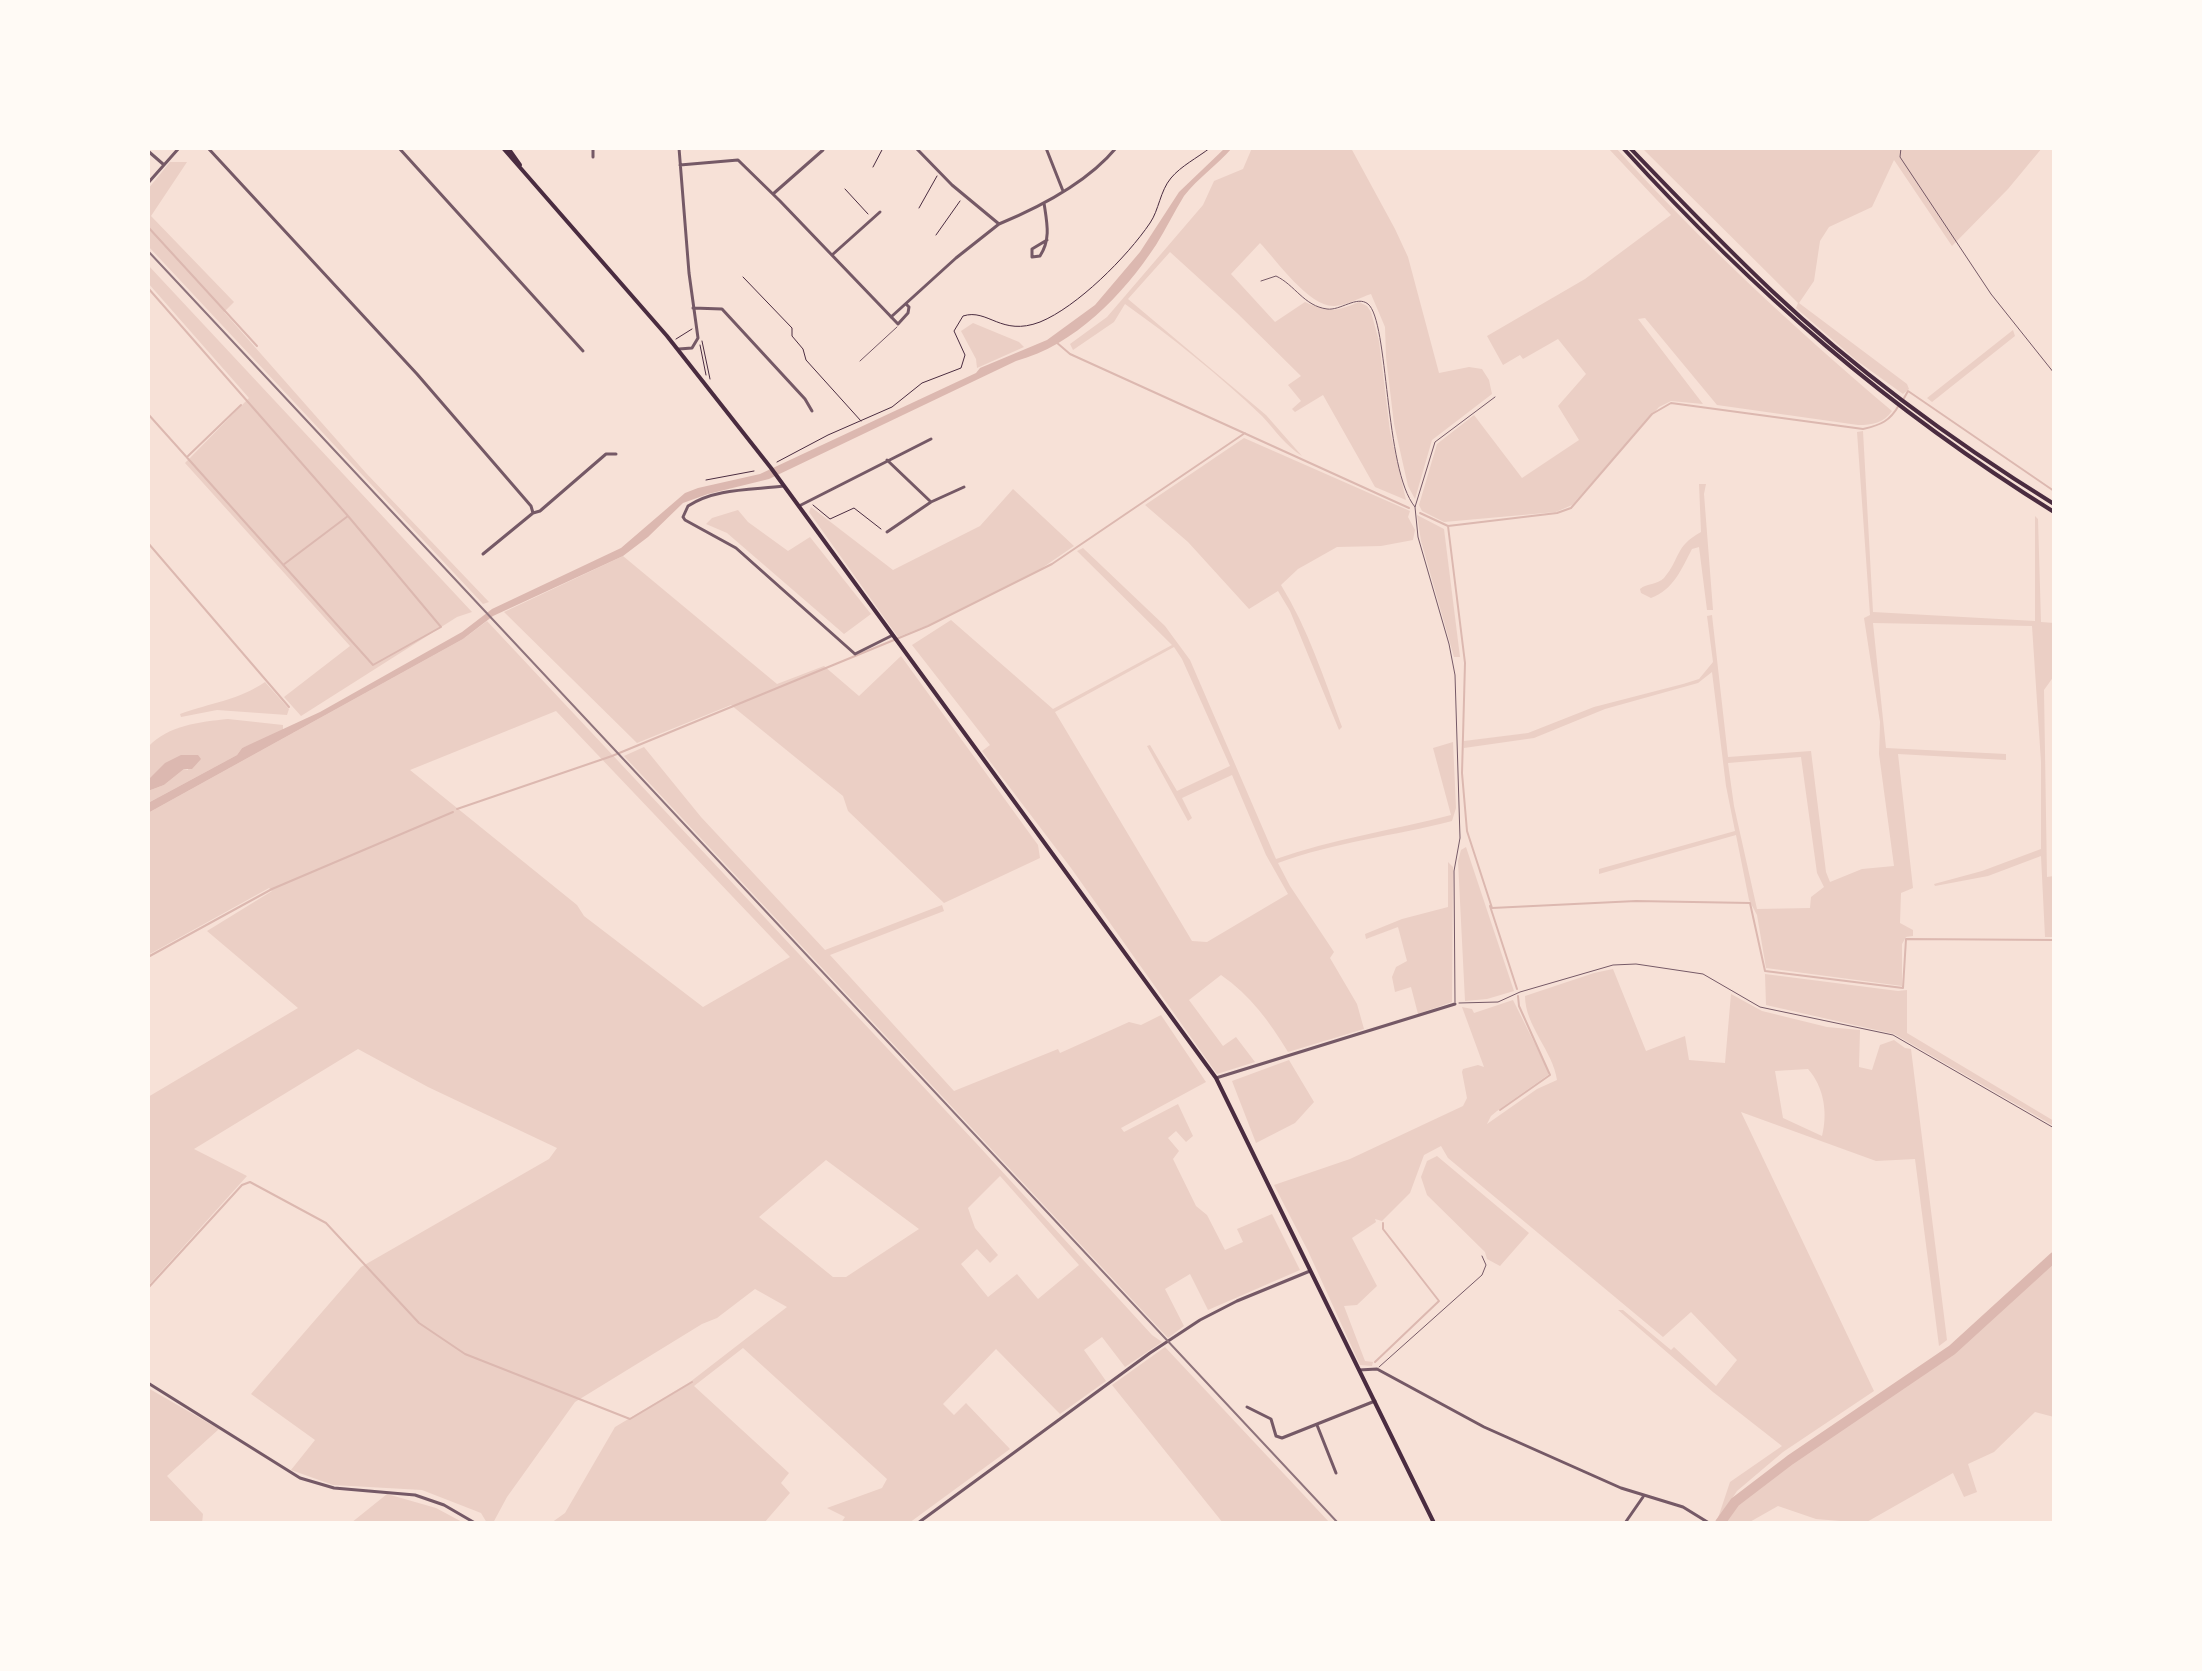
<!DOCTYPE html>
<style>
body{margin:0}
#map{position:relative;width:2202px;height:1671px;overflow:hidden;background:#f7e1d7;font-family:"Asap Condensed",sans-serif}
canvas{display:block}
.frame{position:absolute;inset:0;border:150px solid #fffaf5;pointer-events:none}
</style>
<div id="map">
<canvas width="2202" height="1671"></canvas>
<div class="frame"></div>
</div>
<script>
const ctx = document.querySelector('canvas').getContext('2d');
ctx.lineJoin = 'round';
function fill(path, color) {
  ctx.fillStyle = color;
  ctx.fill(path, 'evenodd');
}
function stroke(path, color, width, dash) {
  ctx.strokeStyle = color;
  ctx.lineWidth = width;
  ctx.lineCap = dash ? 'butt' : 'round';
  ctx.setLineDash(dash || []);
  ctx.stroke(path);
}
const green = new Path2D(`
 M1252,148H1351L1395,229L1408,257L1439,373L1469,367L1482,369L1489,380L1492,394L1432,440L1415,499L1408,486L1394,424L1386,357L1385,327L1371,294C1359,298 1347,305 1335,306C1310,308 1277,261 1260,243L1231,274L1275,322L1305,302C1330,313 1334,312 1359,302L1367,306L1371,312L1379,341L1390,431L1406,500L1375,487L1323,395L1295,412L1292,409L1301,401L1288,385L1301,376L1237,313L1170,252L1128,299L1266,415L1302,456C1285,445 1275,430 1262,416C1219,375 1173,338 1125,304L1114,322L1073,350L1070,344L1107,317L1203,205L1214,181L1243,169Z
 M1608,148H1616C1702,243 1794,328 1892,411C1884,423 1872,425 1858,425L1717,405L1645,318L1638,319L1703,404L1671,401L1659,407L1572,505L1556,512L1444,522L1422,511L1419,505L1437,444L1474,415L1522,478L1579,440L1558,406L1586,374L1558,339L1523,359L1520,355L1503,365L1487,336L1585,279L1671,215Z
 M1642,148H2042L2008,189L1952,246L1894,160L1872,207L1829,227L1820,241L1814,281L1799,303L1907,384L1909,389L1903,394L1856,360L1796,308L1798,303Z
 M170,162H187L151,216L234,302L224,312L366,473L489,602L483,604L148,246V189Z
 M148,265L472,612L457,617L301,716L284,697L350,646L185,463L249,398L148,283Z
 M973,323L1019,342L1024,347L977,368L976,359L961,331Z
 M2013,330L2015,336L1932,402L1927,398Z
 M1863,431L1873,612L2035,621V516L2038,519L2041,622L2054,623V676L2044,690L2047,877L2054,876V937H2045L2041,856L1988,876L1935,886L1934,884L1982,871L2041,849V762L2032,626L1873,623L1886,748L2006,754V760L1898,754L1913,888L1901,893L1900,923L1913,930V936L1906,937L1902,944V986L1766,968L1757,915L1749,900L1736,835L1599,874V869L1735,831L1726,786L1712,672L1698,683L1605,709L1534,738L1464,748V741L1528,733L1594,707L1683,684L1699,679L1713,662L1707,616L1712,615L1728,757L1811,751L1826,872L1830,882L1862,869L1894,866L1879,754L1880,722L1864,618L1870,615L1857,432ZM1801,757L1817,873L1824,887L1811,897L1810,908L1757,909L1734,806L1728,763Z
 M1244,438L1410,511L1408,517L1415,530L1413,540L1381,546L1337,547L1298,569L1281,585C1308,629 1324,678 1342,727L1339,730L1290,611L1278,591L1249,609L1188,542L1145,505Z
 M1699,484H1706L1704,494L1713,610H1707L1699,547L1692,549C1681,570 1674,589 1651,598L1641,593L1640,589C1647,583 1657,585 1664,578C1681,558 1674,547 1701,532Z
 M1013,489L1074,546L1042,568L926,626L898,637L809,512L811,507L893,570L980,526Z
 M738,510L748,522L788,551L810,537L871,614L844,634L727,533L706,524L712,518Z
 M1417,515L1444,529L1460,657H1454L1421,541Z
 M1083,548L1165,626L1190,660L1276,859C1333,839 1393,830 1451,815L1433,748L1453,742L1456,808L1452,821C1394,836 1335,842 1278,863L1290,886L1334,952L1330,958L1357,1004L1364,1029L1288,1052C1270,1022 1250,995 1221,975L1189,1000L1223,1046L1236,1037L1255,1062L1217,1074L1071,868L982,751L990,745L912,645L951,620L1053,709L1172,645L1077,551ZM1174,647L1182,659L1230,766L1177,791L1150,745L1147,746L1188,821L1192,818L1182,798L1232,775L1266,855L1288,894L1207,942L1192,941L1055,712Z
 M623,556L777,684L824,666L859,696L901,656L1038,845L1040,858L944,903L848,811L843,796L731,705L637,743L504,612Z
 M487,621L976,1143L1152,1335L1162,1342L1125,1367L1102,1337L1084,1350L1106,1381L1060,1414L996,1349L943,1404L954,1415L966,1403L1010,1449L909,1523H841L845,1517L827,1508L882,1488L887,1479L743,1348L694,1386L789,1473L781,1483L790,1493L764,1523H551L565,1513L615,1427L690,1382L787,1307L755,1289L717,1318L702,1324L575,1402L507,1497L493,1523H487L481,1513L422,1490L333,1485L291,1470L315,1440L251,1394L361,1267L549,1159L557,1148L428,1087L358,1049L194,1149L247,1176L148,1286V1097L298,1008L207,931L272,891L269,888L148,955V813L463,639ZM556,711L790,957L703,1007L584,916L577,905L410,770ZM826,1160L919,1229L846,1277H833L759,1217ZM1000,1176L1079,1265L1038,1299L1017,1274L988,1297L961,1264L977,1249L990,1263L998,1255L975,1228L968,1208Z
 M265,682L289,709L287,715L217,710L181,717L180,714C210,703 239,700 265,682Z
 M228,719L283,725V732L242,748L237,755L148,803V791L164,785L184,769L188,770L192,755L160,770L148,780V747C169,725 199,722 228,719Z
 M644,747L701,817L825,950L942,905L944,911L830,955L954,1091L1058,1049L1060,1053L1129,1022L1141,1025L1161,1015L1206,1082L1121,1128L1124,1132L1178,1104L1193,1136L1186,1142L1176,1131L1168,1138L1179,1151L1173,1159L1196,1206L1207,1215L1225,1250L1243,1242L1237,1229L1272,1214L1300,1270L1208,1310L1190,1274L1165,1289L1184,1326L1168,1338L624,756Z
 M1466,847L1514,991L1487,999L1465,1001L1458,861L1461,850Z
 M1448,862L1453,867L1452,1002L1418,1014L1411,987L1395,992L1392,977L1396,967L1407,961L1398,927L1366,939L1365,934L1402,919L1448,907Z
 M1613,969L1646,1051L1685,1036L1689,1060L1725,1063L1731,994L1762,1011L1827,1027L1860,1030L1859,1067L1872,1070L1880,1045L1894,1040L1905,1048L1911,1049L1947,1340L1939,1346L1915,1159L1876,1161L1741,1112L1874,1391L1783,1452L1737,1491L1717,1521L1730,1482L1782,1446L1713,1392L1618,1310H1623L1671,1350L1674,1347L1716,1386L1737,1360L1691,1312L1663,1337L1448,1158L1441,1146L1424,1155L1410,1193L1382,1221L1375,1219L1376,1222L1352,1238L1377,1286L1357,1305L1344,1306L1365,1361L1373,1362L1372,1366L1360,1365L1308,1251L1274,1185L1350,1159L1463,1106L1467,1098L1462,1072L1463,1069L1478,1065L1484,1067L1462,1007L1472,1009L1474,1013L1513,1000L1549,1072L1548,1075L1497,1111L1491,1116L1487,1124L1537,1089L1557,1080C1553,1051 1525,1026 1525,996L1594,973ZM1808,1069C1824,1087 1828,1113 1822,1136L1783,1118L1775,1071Z
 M1765,974L1898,991L1907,990V1033L2054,1121V1126L1894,1034L1766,1005Z
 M1289,1060L1314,1102L1295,1123L1256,1143L1232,1081Z
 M1437,1156L1529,1233L1500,1266L1487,1259L1485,1252L1427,1195L1421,1177L1427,1161Z
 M2054,1258V1417L2035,1412L1994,1452L1968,1464L1977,1492L1964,1497L1953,1473L1865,1523L1816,1519L1778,1506L1748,1523H1721L1735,1503L1790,1460L1952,1350Z
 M1165,1347L1330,1523H1223L1112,1385Z
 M148,1388L219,1429L167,1476L203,1514L202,1523H148Z
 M387,1494L436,1508L464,1523H351Z`);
const water = new Path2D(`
 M1225,148H1232C1217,165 1198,178 1184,196C1174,212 1166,229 1156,245C1123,295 1075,345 1016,361L769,479L708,494L683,503L648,537L623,556L493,616L463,639L148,813V803L237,755L242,748L320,712L462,632L492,609L621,548L685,493L698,488L760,474L976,373L980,368L1047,340L1095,305L1140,252L1179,192Z
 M181,755H198L201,759L192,769H184L164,785L148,791V780L165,763Z`);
const stream = new Path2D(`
 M148,227L257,346
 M148,288L348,516L441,627L373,665L148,414
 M1056,342L1070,354L1409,508
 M1903,400L1908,391L2054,491
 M188,456L241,405
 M1420,513L1448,526L1557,513L1571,508L1652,414L1671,403L1863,429C1881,425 1890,421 1899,405
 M1448,526L1465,663L1462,773L1467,831L1492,908L1636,901L1750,903L1765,971L1903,988L1906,939L2054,940
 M148,543L289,707
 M283,565L348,516
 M457,809L612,756L928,626L1052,564L1245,433
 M1490,906L1517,989
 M148,957L272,889L453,812
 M1500,1110L1550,1075L1519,1006L1518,996
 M148,1288L242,1185L250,1182L326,1223L419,1323L465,1354L630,1419L692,1382
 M1375,1362L1439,1301L1383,1229V1223`);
const river = new Path2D(`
 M1720,1523L1735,1502L1790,1460L1952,1350L2054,1257`);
const path = new Path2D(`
 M873,167L883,148
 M845,189L868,214
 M919,208L937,176
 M936,235L960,201
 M743,277L792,328V336L803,349L806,360L861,421
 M676,339L692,329
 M702,341L710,379
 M700,345L706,375
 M777,462L828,435L892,407L922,383L961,368L965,355L954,331L963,316C988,308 1001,337 1040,322C1077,307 1127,257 1150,223C1159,210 1160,191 1171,178C1181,166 1197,158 1210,148
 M706,480L754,471
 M813,505L830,519L854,508L881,529`);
const service = new Path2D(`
 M1901,148L1900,157L1991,294L2054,373
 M1261,281L1276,276C1295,285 1304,306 1327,309C1340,311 1357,295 1368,304C1389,321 1384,469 1415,507L1435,442L1495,397
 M860,361L897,327
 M1415,507L1418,537L1449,644L1455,675L1460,838L1454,871L1455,1002
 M1459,1003L1498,1002L1520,992L1613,965L1636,964L1703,974L1760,1007L1893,1035L2054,1128
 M1379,1367L1482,1275L1486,1265L1482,1256`);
const minor = new Path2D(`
 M208,148L417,374L531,506L533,513L540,511L606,454H616
 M399,148L583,351
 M916,148L952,185L999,224C1040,207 1087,183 1116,148
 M1046,148L1063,191
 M148,151L163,164
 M593,157V148
 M680,165L738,160L780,201L898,324L908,313L909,307L906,304
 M148,183L179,148
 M773,194L823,150
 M1044,203C1047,223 1051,239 1040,256L1032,257V249L1047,240
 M832,255L880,212
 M693,308L722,309L805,399L812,411
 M891,317L956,258L999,224
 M679,349L692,348L698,338L689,273L679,148
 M887,460L931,502
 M784,486C752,490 715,488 688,506L683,517L685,520L736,548L855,654L893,635
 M799,506L931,439
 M887,532L931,502L964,487
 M483,554L533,513
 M1216,1078L1455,1004
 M1359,1370L1377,1369L1484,1427L1621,1488L1683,1507L1709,1523
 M148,1383L300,1478L334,1488L415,1495L444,1505L475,1523
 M1247,1407L1271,1419L1276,1436L1282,1438L1375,1401
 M1317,1425L1336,1473
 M918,1523L1150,1353L1200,1320L1237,1301L1310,1271
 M1625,1523L1643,1497`);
const secondary = new Path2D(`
 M503,148L667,336L771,468L1216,1078L1434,1523
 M508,148L520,165`);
const trunk = new Path2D(`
 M1623,148C1755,293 1887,408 2054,512
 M1630,148C1677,197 1723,245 1772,291C1858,372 1954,442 2054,504`);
const rail = new Path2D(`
 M148,251L1338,1523`);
fill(green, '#ebcfc5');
fill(water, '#dcb8b0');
stroke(stream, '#dcb8b0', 2);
stroke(river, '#dcb8b0', 10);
stroke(path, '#4a2c40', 1);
stroke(service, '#755966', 1);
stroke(minor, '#755966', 3);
stroke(secondary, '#4a2c40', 4);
stroke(trunk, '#4a2c40', 4);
stroke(rail, '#8f747c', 2);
</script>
